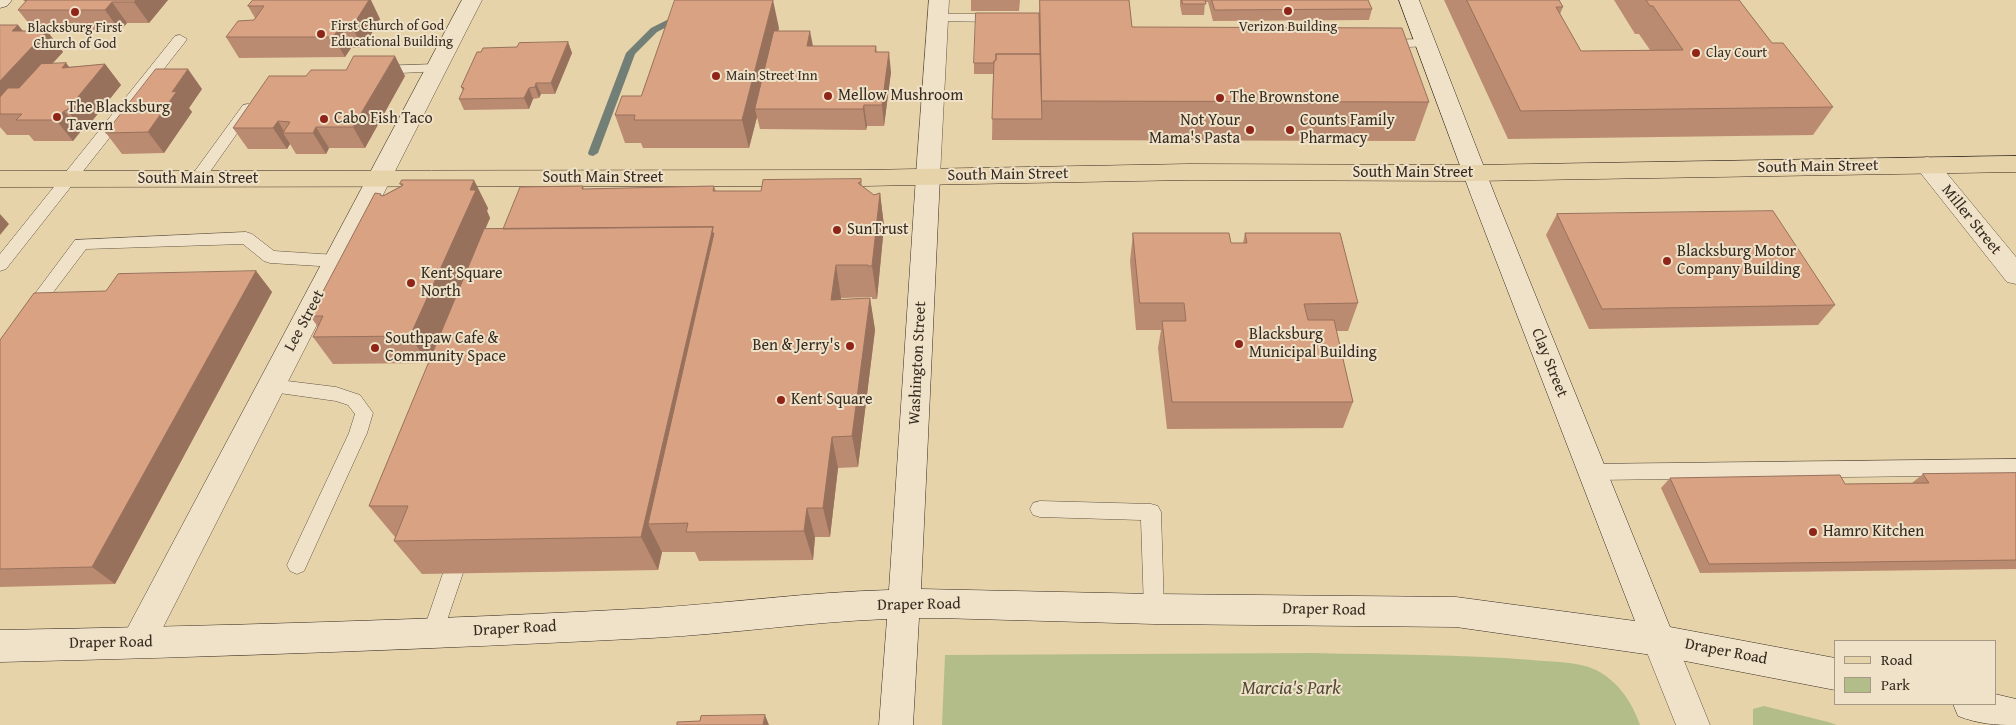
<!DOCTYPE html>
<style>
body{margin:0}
#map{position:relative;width:2016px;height:725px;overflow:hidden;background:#e7d3aa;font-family:"Gentium Book Plus",serif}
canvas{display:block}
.legend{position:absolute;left:1834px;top:640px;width:162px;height:65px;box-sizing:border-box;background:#efe2c8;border:1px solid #a59985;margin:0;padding:6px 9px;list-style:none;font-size:15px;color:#372b21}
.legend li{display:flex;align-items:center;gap:10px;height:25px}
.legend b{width:25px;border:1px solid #a59985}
</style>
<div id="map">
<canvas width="2016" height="725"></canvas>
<ul class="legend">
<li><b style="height:6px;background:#e7d3aa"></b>Road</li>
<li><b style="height:14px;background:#b3bd8a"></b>Park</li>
</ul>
</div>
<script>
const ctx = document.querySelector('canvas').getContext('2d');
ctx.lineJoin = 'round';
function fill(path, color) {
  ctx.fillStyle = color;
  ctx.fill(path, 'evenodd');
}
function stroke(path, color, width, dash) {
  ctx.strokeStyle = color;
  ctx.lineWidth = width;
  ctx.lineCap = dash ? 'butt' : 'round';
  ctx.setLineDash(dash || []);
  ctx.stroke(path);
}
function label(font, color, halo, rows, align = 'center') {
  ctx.font = font + ' "Gentium Book Plus",serif';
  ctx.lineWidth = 4;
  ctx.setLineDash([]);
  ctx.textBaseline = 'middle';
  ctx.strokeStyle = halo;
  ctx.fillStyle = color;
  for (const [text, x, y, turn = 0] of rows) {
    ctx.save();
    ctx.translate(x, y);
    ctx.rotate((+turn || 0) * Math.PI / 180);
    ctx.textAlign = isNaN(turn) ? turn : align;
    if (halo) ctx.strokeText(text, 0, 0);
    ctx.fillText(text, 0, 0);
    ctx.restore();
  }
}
const green = new Path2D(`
 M1315,653C1388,655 1460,654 1532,660C1553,662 1577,661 1596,670C1619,682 1632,702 1640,725H942L945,655Z
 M1764,706L1828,722L1837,725H1753V709Z`);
const stream = new Path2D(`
 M681,13L684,14V18L657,32L635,54L598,153L593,156L589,155L588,153L626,53L651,28Z`);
const lane = new Path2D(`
 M938,14H1000L1007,18L1000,22L933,21L931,18Z
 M180,35L187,39L185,42L6,269L0,271V254L175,36Z
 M1425,39L1432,43L1430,46L1385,48L1378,44L1385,40Z
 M437,64L442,65L444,68L442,71L380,74L373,70L380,66Z
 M248,104L253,105L255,108L202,183H192L189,179L192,175L243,105Z
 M246,232L252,234L274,251L336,255L342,257L344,261L342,265L336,267L270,263L264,261L243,244L86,249L36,315L30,317L24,315L22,311L75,240Z
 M271,379L336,387L360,395L373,413L367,433L304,571L297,574L290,571L287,565L349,433L355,414L348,405L336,401L265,391L262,386L265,381Z
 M2016,459V475L1592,480L1585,478L1583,472L1585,466L1592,464Z
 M1040,501L1151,504L1158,506L1161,512L1164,609L1161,616L1154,618L1147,616L1144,609L1141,520L1040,517L1033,515L1030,509L1033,503Z
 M453,564L460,567L463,573L443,632L440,639L433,642L426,639L423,632L443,573L446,567Z`);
const street = new Path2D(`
 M462,0H482L150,653L138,658L126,653L121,642L126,631Z
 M929,0H949L940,176L936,182L928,184L920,182L916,176Z
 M1927,157L1935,159L2016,257V284L2007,282L1919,171L1915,165L1919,159Z
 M1659,624L1671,629L1710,725H1676L1642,640L1647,629Z`);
const secondary = new Path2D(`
 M0,0H12L7,6L0,8Z
 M1399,0H1419L1496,198L1670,627L1835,658V690L1659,656L1456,627L1154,624L938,618H919L913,725H879L887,619C808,622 730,634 651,638C434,649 217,657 0,662V630C217,626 435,620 653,608C731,603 810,592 889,590L916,176L920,170L928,168L936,170L940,176L921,589L1154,594L1456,597L1635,621L1472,198Z
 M1995,694L2016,699V725C1994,725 1979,724 1958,716L1953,704H1995Z`);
const primary = new Path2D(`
 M2016,156V172L1474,181L1189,180L863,186L0,187V171L863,170L1189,164L1474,165Z`);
const wall = new Path2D(`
 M24,0H168L149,23H127L120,31L34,30L18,10L26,2Z
 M253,0L380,19L363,48H351L345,57L239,58L226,37L254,20L255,18L248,6Z
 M971,0H1020L1019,11H971Z
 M1040,0H1129L1132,27L1429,102L1415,141L992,140L993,74H974V63L1039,13Z
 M1180,0H1368L1372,9L1369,20L1213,21L1208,2H1205L1204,15H1182L1180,5Z
 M1444,0H1559L1563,7L1560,14L1581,51L1650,50L1639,34H1635L1614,0H1739L1772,43L1833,107L1813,135L1508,139Z
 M0,25H18L23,31H47L63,52L52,64L66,63L69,67L105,64L121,85L84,131H81L73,141H34L29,135H7L0,127Z
 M779,28L778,31L813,46H876L877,52L891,72L884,126H867L866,130L760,129L757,117L749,148H643L641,143H625L615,115Z
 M568,42L572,53L555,94H541L539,98L533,99L529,109L464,110L459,99L463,91L461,87L481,52Z
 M405,76L365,148H329L326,154H296L290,144L287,149H248L233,128Z
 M202,89L189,108L192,112L164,153L122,154L106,133Z
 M861,179L862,186L874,195L880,193L884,226L877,299H872V297L841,298V300L870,298L875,330L858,467L838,468L830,537H815L813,560L699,561L695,552H662L658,570L422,574L394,541L395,537L369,506L450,312L428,363L333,364L313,337L318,327L310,316L381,194L382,196L401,186L400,184L402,180L488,208L487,211L490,218L485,229H503L583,186L584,189L714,186L716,191H761Z
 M1557,214L1835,305L1818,325L1589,329L1546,235Z
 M1133,233L1231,243H1243L1245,233L1358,303L1348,331H1336L1353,402L1343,428L1167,429L1158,348L1161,330H1136L1130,261Z
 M256,271L272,292L115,584L0,587V340L106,291Z
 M2016,473V569L1700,573L1661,488L1670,478L1845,484L1912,483L1923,474Z`);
const shadedWall = new Path2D(`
 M136,0H168L149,23L134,2Z
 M358,0H371L380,19L363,48L352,27Z
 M773,0L779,28L759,109H755L757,117L749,148L742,120Z
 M112,2L127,23L120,31L105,10Z
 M18,25L34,45L47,31L63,52L6,114L0,108V81L12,31Z
 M340,27L351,48L345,57L333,37Z
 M810,31L814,51L807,46Z
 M568,42L572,53L555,94L551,83Z
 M889,52L891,72L884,126L882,105Z
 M395,56L405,76L365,148L353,127Z
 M66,63L82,84L62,68Z
 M105,64L121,85L84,131L67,110Z
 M188,69L202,89L189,108L192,112L164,153L148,132L172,92Z
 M536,83L541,94L539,98L535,87Z
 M529,88L533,99L529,109L524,98Z
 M864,105L867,126L866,130L863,109Z
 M64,111L81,131L73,141L56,120Z
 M278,121L285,133H283L290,144L287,149L273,128Z
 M316,127L329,148L326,154L313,133Z
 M474,180L488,208L487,211L490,218L428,363L410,336Z
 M880,193L884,226L877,299L872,266Z
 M0,214L9,224L0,235Z
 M713,227L724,266L648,524L662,552L658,570L641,537Z
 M836,265L841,298L837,333L831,300Z
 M256,271L272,292L115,584L92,567Z
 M870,298L875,330L858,467L852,436Z
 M832,437L838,468L830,537L823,508Z
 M807,508L815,537L813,560L804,531Z
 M765,715L769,725H763Z`);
const building = new Path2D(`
 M24,0H136L134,2H112L105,10H18L27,0Z
 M253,0H369L352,27H340L333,37H226L238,21L254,20L264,6H248Z
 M675,0H773L742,120H634L635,115H615L622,96H641Z
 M1040,0H1129L1132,27L1402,28L1429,102L1042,101Z
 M1182,0H1205L1206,4H1183Z
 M1212,0H1368L1372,9L1215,10Z
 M1467,0H1559L1563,7H1556L1581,51L1683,50L1653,6H1650L1646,0H1739L1772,43H1783L1833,107L1521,111Z
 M976,13H1039L1040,54H996V60L994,61V63H974Z
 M0,25H18L12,31H47L0,81Z
 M774,31H810L807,46H876L875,52H889L882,105H864L863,109H755Z
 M568,42L551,83H536L535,87L529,88L524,98L459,99L464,88L461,87L477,52H481L483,48L517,47L519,43Z
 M996,54H1040L1042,119H992L994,61L996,60Z
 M354,56H395L353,127H316L313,133H283L290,122L278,121L273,128H233L269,76H306L311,70H346Z
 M66,63L62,68L105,64L67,110L64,111L56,120H16L22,114H0V97L8,88H19L41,64Z
 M156,69H188L172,92L177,91L148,132L106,133Z
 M861,179V182L858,183L874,195L880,193L872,266H868V265H836L831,300L870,298L852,436L832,437L823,508H807L804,531L686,532L688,523L648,524L714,233H712L713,227L503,229L520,187L583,186L582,189L714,186L713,191H761L763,180Z
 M402,180H474L470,190H476L410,336L313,337L323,316H310L375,193L381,194L380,195L383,196L402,186L403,184H400Z
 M1773,211L1835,305L1602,309L1557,214Z
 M713,227L641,537L394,541L408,506H369L484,229Z
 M1133,233H1229L1231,243H1247L1245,233H1340L1358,303L1304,304L1308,320H1334L1353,402H1172L1162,321H1186L1184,303H1140Z
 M256,271L92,567L0,569V340L34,293L106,291L118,274Z
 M2016,473V560L1709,564L1670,478L1840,475L1845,484L1929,483L1923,474Z
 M765,715L763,725H677V722L700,721L701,716Z`);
const markers = [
 [1288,11,5,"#8f2418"],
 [75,12,5,"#8f2418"],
 [321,34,5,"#8f2418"],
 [1696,53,5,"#8f2418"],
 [716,76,5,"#8f2418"],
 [828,96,5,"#8f2418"],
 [1220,98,5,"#8f2418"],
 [57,117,5,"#8f2418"],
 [324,119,5,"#8f2418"],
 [1250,130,5,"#8f2418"],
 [1290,130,5,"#8f2418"],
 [837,230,5,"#8f2418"],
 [1667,261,5,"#8f2418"],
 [411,283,5,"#8f2418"],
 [1239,344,5,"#8f2418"],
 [850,346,5,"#8f2418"],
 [375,348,5,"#8f2418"],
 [781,400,5,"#8f2418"],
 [1813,532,5,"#8f2418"]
];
const farPoinames = [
 ["First Church of God",331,26],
 ["Educational Building",331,42],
 ["Verizon Building",1288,27,"center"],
 ["Blacksburg First",75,28,"center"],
 ["Church of God",75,44,"center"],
 ["Clay Court",1706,53],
 ["Main Street Inn",726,76]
];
const poiNames = [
 ["Mellow Mushroom",838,96],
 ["The Brownstone",1230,98],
 ["The Blacksburg",67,108],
 ["Tavern",67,126],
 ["Cabo Fish Taco",334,119],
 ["Not Your",1240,121,"right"],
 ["Mama's Pasta",1240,139,"right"],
 ["Counts Family",1300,121],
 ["Pharmacy",1300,139],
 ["SunTrust",847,230],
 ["Blacksburg Motor",1677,252],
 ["Company Building",1677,270],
 ["Kent Square",421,274],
 ["North",421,292],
 ["Blacksburg",1249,335],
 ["Municipal Building",1249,353],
 ["Southpaw Cafe &",385,339],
 ["Community Space",385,357],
 ["Ben & Jerry's",840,346,"right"],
 ["Kent Square",791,400],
 ["Hamro Kitchen",1823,532]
];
const streetNames = [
 ["South Main Street",1818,167,-1],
 ["South Main Street",1413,173],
 ["South Main Street",1008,175,-1],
 ["South Main Street",603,178],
 ["South Main Street",198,179],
 ["Miller Street",1971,220,51],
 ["Lee Street",305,321,-62],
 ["Washington Street",918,363,-87],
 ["Clay Street",1549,363,68],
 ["Draper Road",919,605,-1],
 ["Draper Road",1324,610,1],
 ["Draper Road",515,629,-3],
 ["Draper Road",111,643,-1],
 ["Draper Road",1726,652,11]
];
const nearParknames = [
 ["Marcia's Park",1291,689]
];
fill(green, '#b3bd8a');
fill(stream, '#717f76');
stroke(lane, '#635543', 1);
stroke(street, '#635543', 1);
stroke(secondary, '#372b21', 1);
stroke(primary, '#372b21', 1);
fill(lane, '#efe2c8');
fill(street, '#efe2c8');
fill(secondary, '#efe2c8');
fill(primary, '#e7d3aa');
fill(wall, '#bb8b71');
fill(shadedWall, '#98715c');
fill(building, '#d9a283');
stroke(building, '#98715c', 1);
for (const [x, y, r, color] of markers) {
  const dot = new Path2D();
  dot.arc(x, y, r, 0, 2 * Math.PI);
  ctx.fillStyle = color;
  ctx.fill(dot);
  stroke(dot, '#efe2c8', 2);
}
label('14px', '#372b21', '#efe2c8', farPoinames, 'left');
label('16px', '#372b21', '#efe2c8', poiNames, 'left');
label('16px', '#372b21', '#efe2c8', streetNames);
label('italic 19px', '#504836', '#efe2c8', nearParknames);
</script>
